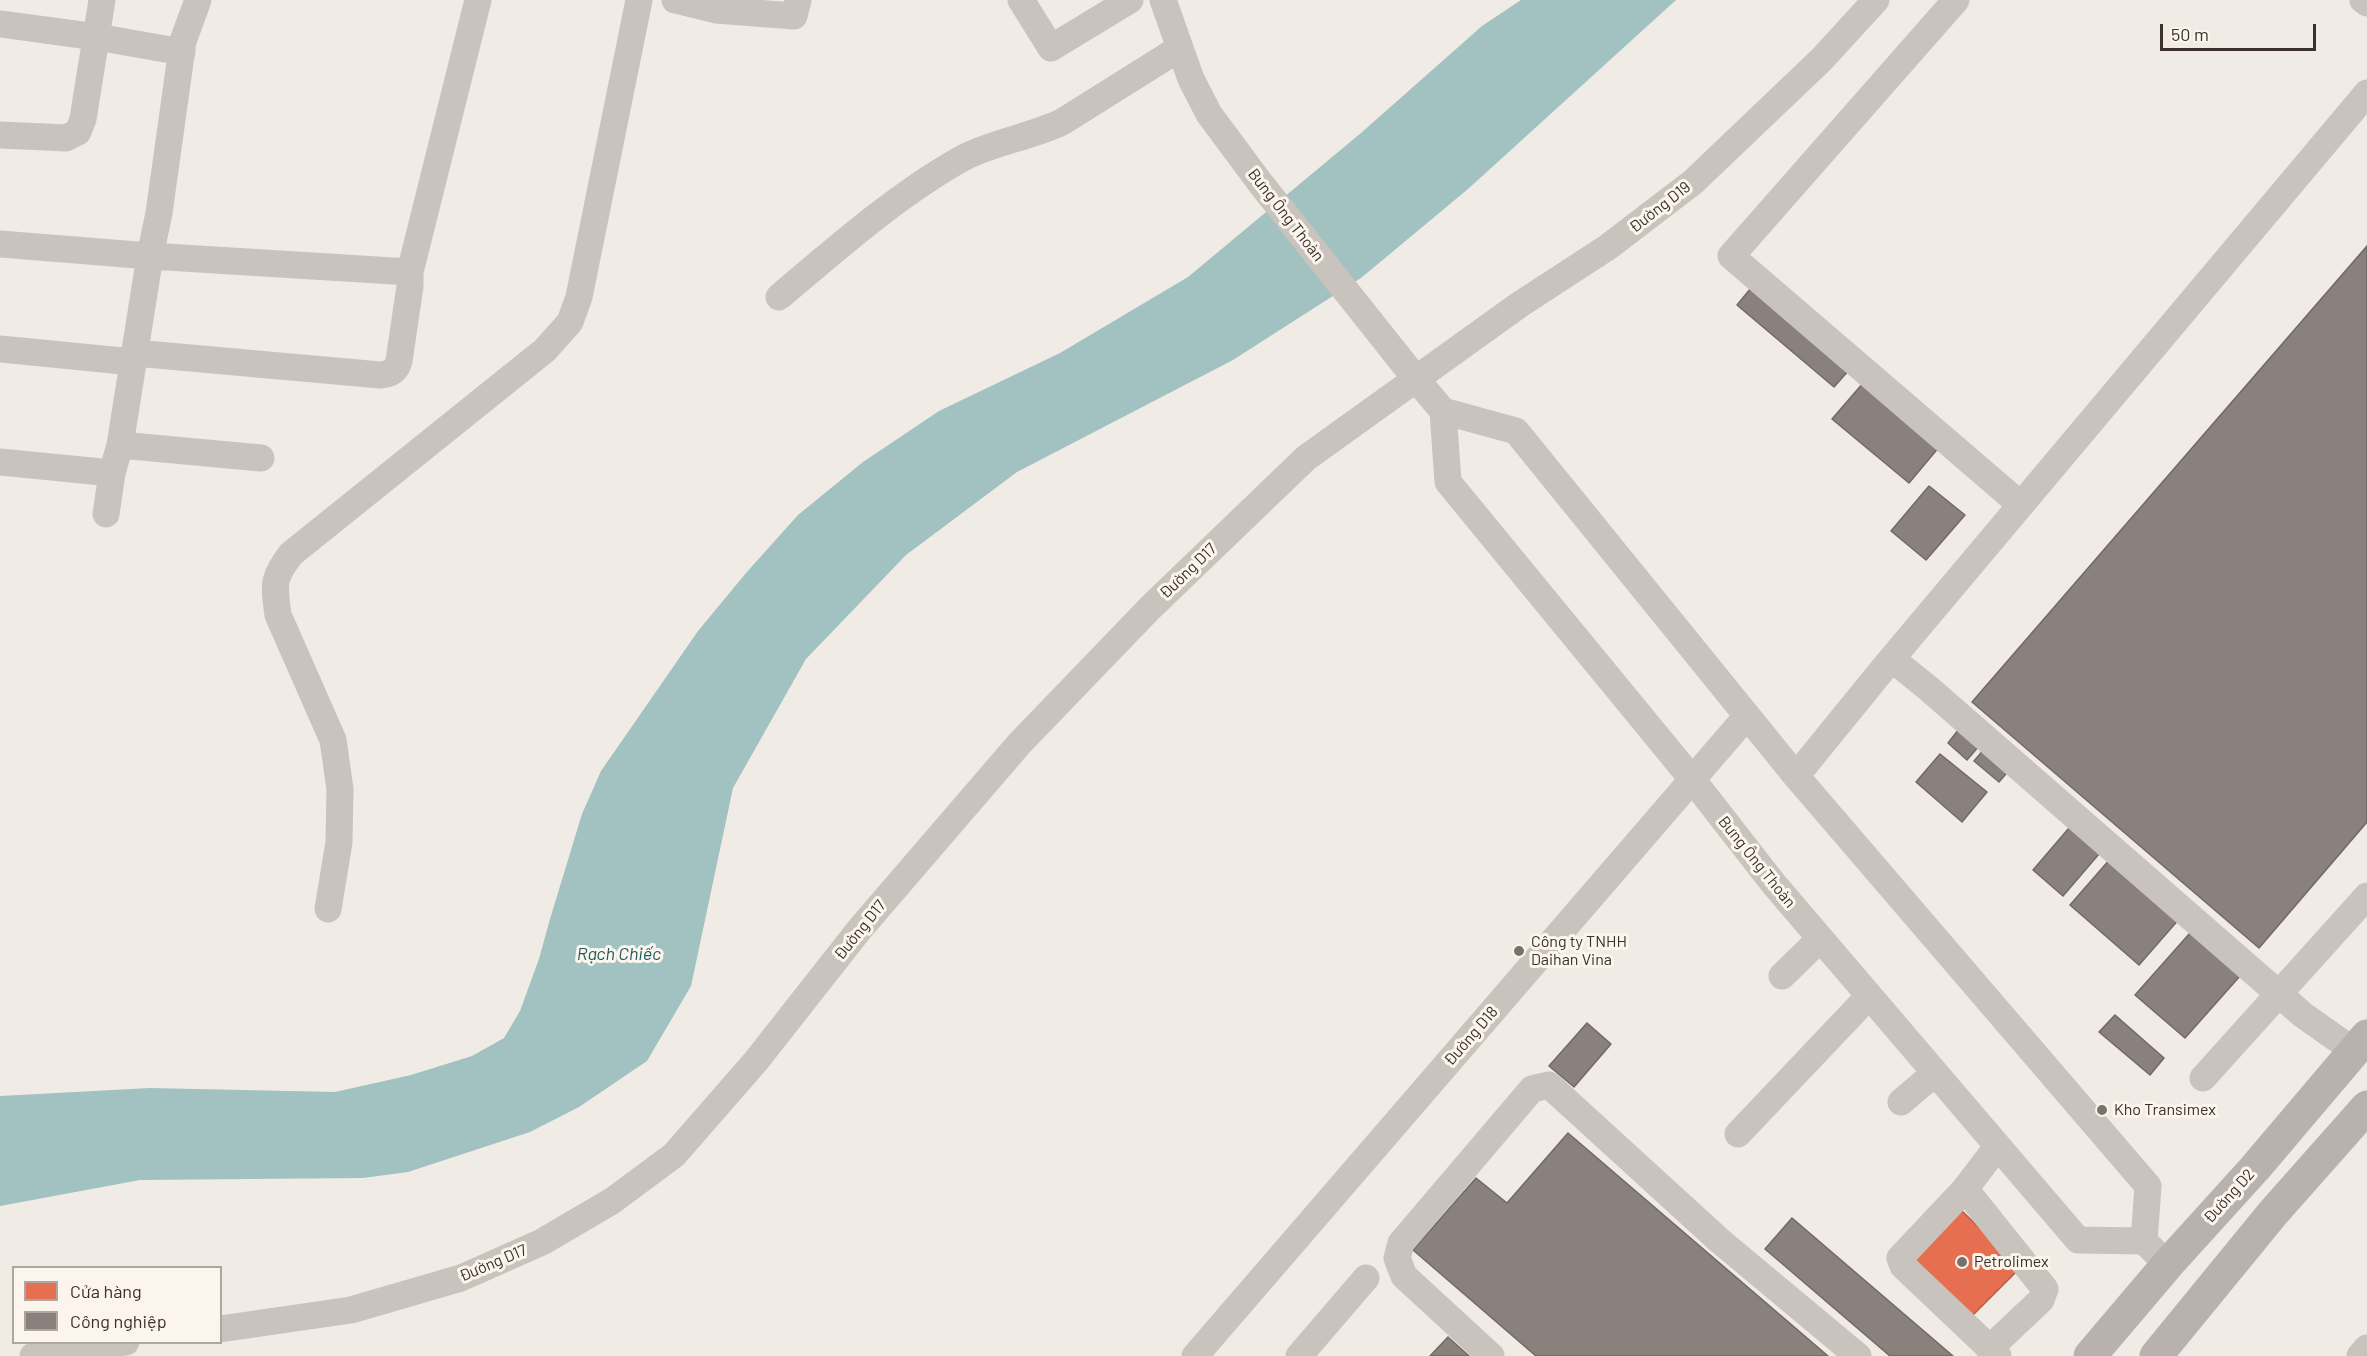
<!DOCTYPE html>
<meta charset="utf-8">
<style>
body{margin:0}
#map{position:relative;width:2367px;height:1356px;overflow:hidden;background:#f0ebe5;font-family:Barlow,sans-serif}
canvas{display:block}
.legend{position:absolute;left:12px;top:1266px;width:210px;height:78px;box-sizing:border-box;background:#fbf5ee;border:2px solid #aea6a0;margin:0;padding:8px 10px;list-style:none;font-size:18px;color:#3b302b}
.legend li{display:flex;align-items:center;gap:12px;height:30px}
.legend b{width:30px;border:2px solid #aea6a0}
.scale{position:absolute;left:2160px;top:24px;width:156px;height:27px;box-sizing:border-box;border:3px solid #3b302b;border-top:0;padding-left:8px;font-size:18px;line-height:21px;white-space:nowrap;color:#3b302b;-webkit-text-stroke:4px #fbf5ee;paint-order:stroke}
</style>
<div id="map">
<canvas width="2367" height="1356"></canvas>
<ul class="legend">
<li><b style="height:16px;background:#e76f51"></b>Cửa hàng</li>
<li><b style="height:16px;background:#8a817c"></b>Công nghiệp</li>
</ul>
<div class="scale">50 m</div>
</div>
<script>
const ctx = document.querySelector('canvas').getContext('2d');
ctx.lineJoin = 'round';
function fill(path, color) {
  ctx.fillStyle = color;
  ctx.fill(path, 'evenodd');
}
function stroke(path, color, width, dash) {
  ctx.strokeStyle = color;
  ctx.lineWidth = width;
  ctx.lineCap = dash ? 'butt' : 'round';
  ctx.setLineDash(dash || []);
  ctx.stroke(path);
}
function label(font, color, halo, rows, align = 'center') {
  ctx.font = font + ' Barlow,sans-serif';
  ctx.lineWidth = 6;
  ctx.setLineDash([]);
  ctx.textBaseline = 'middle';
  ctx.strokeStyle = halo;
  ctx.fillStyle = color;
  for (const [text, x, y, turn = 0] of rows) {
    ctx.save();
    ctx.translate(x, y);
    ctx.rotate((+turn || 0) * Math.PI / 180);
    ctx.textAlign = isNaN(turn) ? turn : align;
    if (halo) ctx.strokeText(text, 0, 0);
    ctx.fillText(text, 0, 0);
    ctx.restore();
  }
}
const water = new Path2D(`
 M1521,0H1676L1468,189L1361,278L1233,360L1017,472L906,555L806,659L733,788L691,986L647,1061L579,1107L530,1132L408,1172L363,1178L140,1180L0,1206V1096L150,1088L335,1092L411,1075L472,1056L504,1038L520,1011L539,959L550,919L582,814L601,771L698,631L746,573L798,515L863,462L939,411L1060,353L1188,277L1361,133L1482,26Z`);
const shops = new Path2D(`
 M1956,1205L2020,1268L1968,1320L1904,1257Z`);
const industry = new Path2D(`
 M2367,246V822L2259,948L1972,702Z
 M1751,288L1849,370L1834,387L1737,305Z
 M1864,382L1940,446L1909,483L1832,419Z
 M1929,486L1965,515L1926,560L1891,531Z
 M1959,729L1979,746L1967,760L1948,743Z
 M1986,747L2011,768L1999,782L1974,761Z
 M1940,754L1987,792L1962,822L1916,782Z
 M2069,828L2099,854L2063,896L2033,870Z
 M2111,858L2180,918L2139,965L2070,905Z
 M2190,933L2240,976L2185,1038L2135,995Z
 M2115,1015L2164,1058L2150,1075L2099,1032Z
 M1587,1023L1611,1044L1574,1087L1549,1066Z
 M1568,1133L1828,1356H1536L1413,1250L1476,1178L1507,1203Z
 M1792,1218L1953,1356H1890L1765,1249Z
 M1448,1337L1469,1356H1430Z`);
const minor = new Path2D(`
 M675,0L716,10L794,16L798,0
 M1021,0L1051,48L1130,0
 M1163,0L1191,79L1209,114L1261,184L1416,379L1443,411L1516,431L1796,776L2148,1186L2144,1241
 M1956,0L1731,256L2021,505
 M2363,0L2367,3
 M0,24L97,37L182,52
 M0,135L66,138L78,132L83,119L102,0
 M0,244L150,256L159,213L183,41L198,0
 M779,297C836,249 898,194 963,158C993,142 1031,137 1062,122L1180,48
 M0,349L133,362
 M135,353L380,375C391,374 396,371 399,361L410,286V272
 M1443,411L1448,482L1692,779L1773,883L2078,1240L2144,1241L2155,1252
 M120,445L261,458
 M0,462L112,473
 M106,514L112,473L120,445L150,256L410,272L478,0
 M1892,659L1928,688L2303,1015L2354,1051
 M1796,776L1883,669L2367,93
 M328,909L339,842L340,789L333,740L278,615C274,584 272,579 291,554L545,350L570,322L579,297L639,0
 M1782,976L1820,939
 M2203,1078L2367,896
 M1901,1102L1935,1073
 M1738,1134L1869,996
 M1997,1147L1965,1189L1900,1258L1903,1266L1998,1356
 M1965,1189L2045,1289L2041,1300L1989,1349
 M220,1329L351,1310L461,1278L542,1242L612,1201L674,1155L756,1061L859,930L1019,744L1150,608L1306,458L1519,305L1608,247L1693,182L1822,59L1876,0
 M33,1356L126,1342
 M1195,1356L1747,716
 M1299,1356L1366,1278
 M1491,1356L1404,1276L1397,1258L1401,1243L1532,1089L1549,1085L1720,1241L1858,1356
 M2360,1356L2367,1348`);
const major = new Path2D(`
 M2090,1356L2168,1264L2255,1168L2367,1036
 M2156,1356L2273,1213L2367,1107`);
const markers = [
 [1519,951,6,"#7a716c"],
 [2102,1110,6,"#7a716c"],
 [1962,1262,6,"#7a716c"]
];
const streetNames = [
 ["Đường D19",1660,207,-38],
 ["Bưng Ông Thoàn",1286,215,52],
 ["Đường D17",1188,571,-44],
 ["Bưng Ông Thoàn",1757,862,51],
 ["Đường D17",860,930,-51],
 ["Đường D18",1471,1036,-49],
 ["Đường D2",2229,1196,-48],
 ["Đường D17",493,1263,-23]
];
const poiNames = [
 ["Công ty TNHH",1531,942],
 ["Daihan Vina",1531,960],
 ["Kho Transimex",2114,1110],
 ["Petrolimex",1974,1262]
];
const waterNames = [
 ["Rạch Chiếc",619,954]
];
fill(water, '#a1c2c1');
fill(shops, '#e76f51');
stroke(shops, '#b35c46', 1.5);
fill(industry, '#8a817c');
stroke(industry, '#726964', 1.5);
stroke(minor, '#c9c3be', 27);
stroke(major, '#b8b1ad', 33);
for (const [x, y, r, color] of markers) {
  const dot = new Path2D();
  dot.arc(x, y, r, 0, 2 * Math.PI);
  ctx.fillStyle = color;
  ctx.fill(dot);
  stroke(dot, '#fbf5ee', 2);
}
label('16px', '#3b302b', '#fbf5ee', streetNames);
label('16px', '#3b302b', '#fbf5ee', poiNames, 'left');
label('italic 18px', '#1f5a5e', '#fbf5ee', waterNames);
</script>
